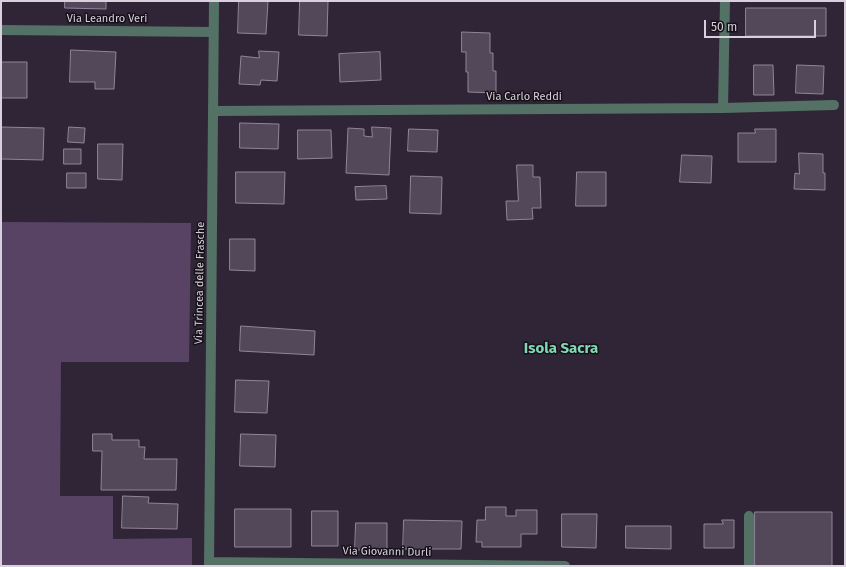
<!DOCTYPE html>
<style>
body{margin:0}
#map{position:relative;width:846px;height:567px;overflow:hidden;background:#302537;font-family:"Fira Sans",sans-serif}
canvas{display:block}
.frame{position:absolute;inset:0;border:2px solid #d8d1dd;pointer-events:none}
.scale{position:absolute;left:704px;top:20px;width:112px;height:18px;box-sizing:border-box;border:2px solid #d8d1dd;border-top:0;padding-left:5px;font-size:12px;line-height:14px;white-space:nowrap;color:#d8d1dd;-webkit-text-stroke:3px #161119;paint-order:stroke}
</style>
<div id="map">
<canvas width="846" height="567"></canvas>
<div class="frame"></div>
<div class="scale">50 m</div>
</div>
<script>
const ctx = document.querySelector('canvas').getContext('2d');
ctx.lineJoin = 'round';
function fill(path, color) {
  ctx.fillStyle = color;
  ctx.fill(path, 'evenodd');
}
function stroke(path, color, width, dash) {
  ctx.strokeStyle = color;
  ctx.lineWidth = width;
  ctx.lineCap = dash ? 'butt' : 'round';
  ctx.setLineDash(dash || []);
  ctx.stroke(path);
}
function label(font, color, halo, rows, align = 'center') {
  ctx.font = font + ' "Fira Sans",sans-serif';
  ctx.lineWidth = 3;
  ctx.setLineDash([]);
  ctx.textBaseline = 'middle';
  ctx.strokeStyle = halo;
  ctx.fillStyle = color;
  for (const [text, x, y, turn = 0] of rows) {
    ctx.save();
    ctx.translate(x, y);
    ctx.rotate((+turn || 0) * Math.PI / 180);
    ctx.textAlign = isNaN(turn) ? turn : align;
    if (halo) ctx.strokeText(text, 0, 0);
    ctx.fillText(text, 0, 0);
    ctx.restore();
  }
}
const green = new Path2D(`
 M1,222L191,223L189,362H61L60,496H113V539L192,538V566H1Z`);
const building = new Path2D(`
 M65,1H106V9L65,8Z
 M239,1H268L266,34L238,33Z
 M300,1H328L327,36L299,35Z
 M746,8H826V36H746Z
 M462,32L490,33V53H493V71H496V93L468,92V72H466V52H462Z
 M71,50L116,52L114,89H95V82H70Z
 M259,51L279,52L277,81L261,80L260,85L239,84L241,56L259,58Z
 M380,52L381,80L340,82L339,54Z
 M1,62H27V98H1Z
 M754,65H773L774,95H754Z
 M797,65L824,66L823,94L796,93Z
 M240,123L279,124L278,149L240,148Z
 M1,127L44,128L43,160L1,159Z
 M69,127L85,128L84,143L68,142Z
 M372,127L391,128L389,175L346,173L348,128L364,129V136L372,137Z
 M409,129L438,130L437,152L408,151Z
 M755,129H776V162H738V133H755Z
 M298,130H331L332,158L298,159Z
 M98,144H123L122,180L98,179Z
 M64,149H81V164H64Z
 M799,153L823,154V173H825V190L794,189L795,173L799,174Z
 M682,155L712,156L711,183L680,182Z
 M517,165H533V177H540L541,208H532L533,219L507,220L506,201H518Z
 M236,172H285L284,204L236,203Z
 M577,172H606V206H576Z
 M67,173H86V188H67Z
 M411,176L442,177L441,214L410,213Z
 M386,186L387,199L356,200L355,187Z
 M230,239H255V271L230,270Z
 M241,326L315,331L314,355L240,351Z
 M236,380L269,381L267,413L235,412Z
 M93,434H112V440H139V447H145L144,459H177L176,490H101L102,451H93Z
 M241,434L276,435L275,467L240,466Z
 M123,496L149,497L148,503L178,504L177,529L122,528Z
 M486,507H506V516H516V510H537V534H521V547H482V542H476L477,520H485Z
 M235,509H291V547H235Z
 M312,511H338V546H312Z
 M755,512H832V566H755Z
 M562,514H597L596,548L562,547Z
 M404,520L462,521L461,549H403Z
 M722,520H734V548H704V524H723Z
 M356,523H387V550H355Z
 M626,526H671V549L626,548Z`);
const minor = new Path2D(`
 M1,30L213,32
 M723,108L725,1
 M214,111L723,108L834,105
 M209,562L565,566
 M209,566L214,1
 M749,566V516`);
const streetNames = [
 ["Via Leandro Veri",107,19],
 ["Via Carlo Reddi",524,97],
 ["Via Trincea delle Frasche",200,283,-89],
 ["Via Giovanni Durli",387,552,1]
];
const districtNames = [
 ["Isola Sacra",561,349]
];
fill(green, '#584365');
fill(building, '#53475a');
stroke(building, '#92849a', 1);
stroke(minor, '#537164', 10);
label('11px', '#d8d1dd', '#161119', streetNames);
label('bold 15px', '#80d8b4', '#161119', districtNames);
</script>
